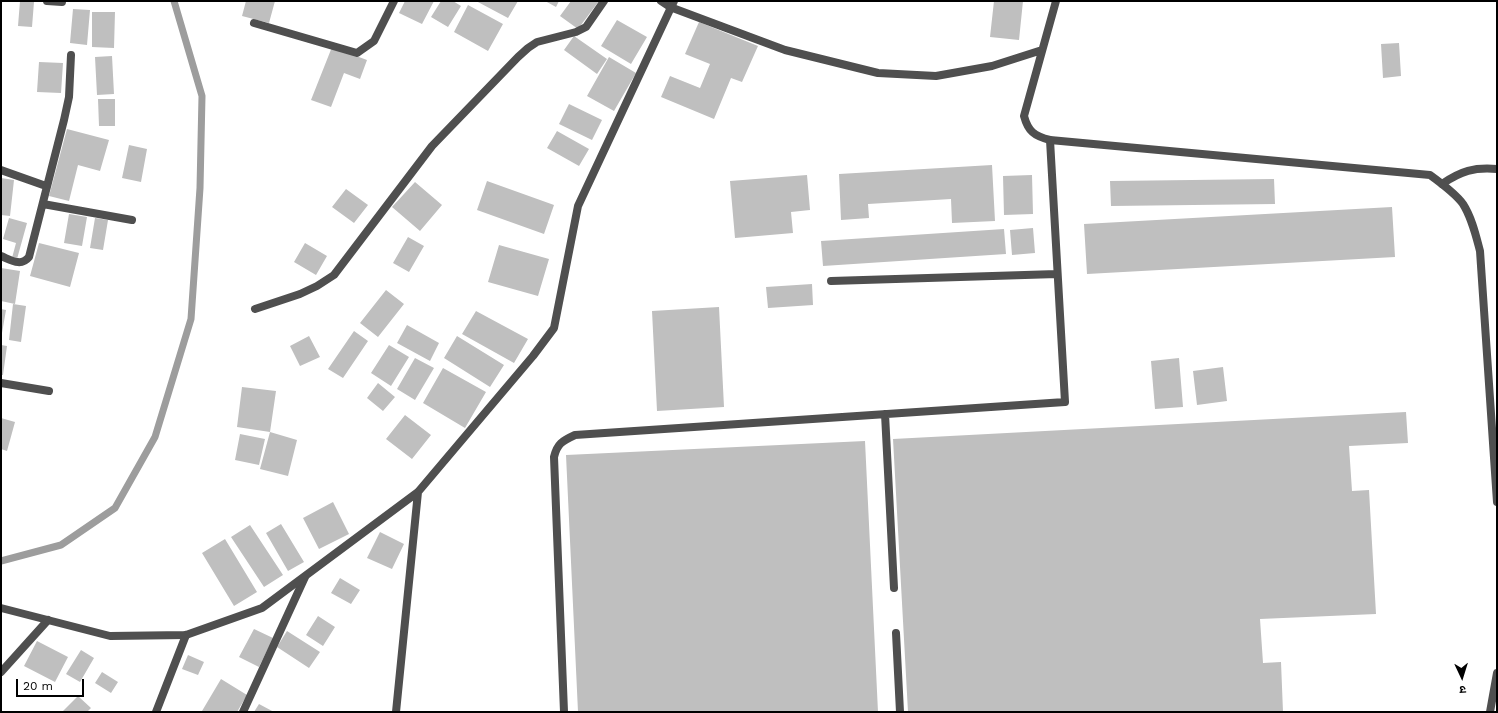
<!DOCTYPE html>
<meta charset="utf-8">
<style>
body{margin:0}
#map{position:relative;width:1498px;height:713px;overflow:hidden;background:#fff;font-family:"Work Sans","Noto Sans Devanagari",sans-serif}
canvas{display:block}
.frame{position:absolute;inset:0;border:2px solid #000;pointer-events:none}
.north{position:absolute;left:1442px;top:657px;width:40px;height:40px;-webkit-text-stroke:3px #fff;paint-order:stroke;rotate:176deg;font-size:11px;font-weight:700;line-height:16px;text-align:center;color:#000}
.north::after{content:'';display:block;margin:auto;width:14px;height:18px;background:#000;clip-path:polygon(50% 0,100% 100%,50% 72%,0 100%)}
.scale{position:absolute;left:16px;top:679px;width:68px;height:18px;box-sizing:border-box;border:2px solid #000;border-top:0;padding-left:5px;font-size:12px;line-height:14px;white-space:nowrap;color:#000;-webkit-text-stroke:3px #fff;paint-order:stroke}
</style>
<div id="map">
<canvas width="1498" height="713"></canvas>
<div class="frame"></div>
<div class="north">उ</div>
<div class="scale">20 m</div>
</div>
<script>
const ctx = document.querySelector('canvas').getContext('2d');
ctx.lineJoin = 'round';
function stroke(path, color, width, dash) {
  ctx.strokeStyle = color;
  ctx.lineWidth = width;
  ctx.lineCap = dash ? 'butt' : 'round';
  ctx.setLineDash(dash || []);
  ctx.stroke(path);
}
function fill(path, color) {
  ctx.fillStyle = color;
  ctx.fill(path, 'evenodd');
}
const stream = new Path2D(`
 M1,561L61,545L115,508L155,437L191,319L200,188L202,96L174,1`);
const building = new Path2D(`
 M20,1L34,2L32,27L18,26Z
 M246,1H275L269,23L242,16Z
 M405,1H434L422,24L399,13Z
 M441,1H453L461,6L448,27L431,17Z
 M476,1H518L508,18Z
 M545,1H559L556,7Z
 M571,1H599L578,29L560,16Z
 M994,1H1023L1019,40L990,37Z
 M468,5L503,24L488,51L454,32Z
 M73,9L90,10L87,45L70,43Z
 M92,12H115L114,48L92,47Z
 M617,20L647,37L631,64L601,46Z
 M699,22L758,46L742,82L731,78L714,119L661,97L670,76L700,88L710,64L685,54Z
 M574,36L607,59L597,74L564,50Z
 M1399,43L1401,76L1383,78L1381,44Z
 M332,47L367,60L360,79L344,73L331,107L311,100Z
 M112,56L114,94L97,95L95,57Z
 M609,57L636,73L614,111L587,96Z
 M39,62L63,63L61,93L37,92Z
 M98,99H115V126H99Z
 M569,104L602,120L592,140L559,124Z
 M67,129L109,140L100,171L78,165L69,201L49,196Z
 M557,131L589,149L579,166L547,148Z
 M129,145L147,149L141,182L122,178Z
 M992,165L995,221L952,223L951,199L868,204L869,218L841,220L839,174Z
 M807,175L810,210L791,212L793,233L735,238L730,181Z
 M1032,175L1033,214L1004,215L1003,176Z
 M1,178L14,180L10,216L1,215Z
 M1274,179L1275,204L1111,206L1110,181Z
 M487,181L554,205L544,234L477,210Z
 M415,182L442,205L420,231L392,207Z
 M346,189L368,205L354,223L332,207Z
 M1392,207L1395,257L1087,274L1084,224Z
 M69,214L87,217L82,246L64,243Z
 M9,218L27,223L17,259L12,258L16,243L3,239Z
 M95,218L108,220L103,250L90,248Z
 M1033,228L1035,253L1012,255L1010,230Z
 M1004,229L1006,254L823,266L821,241Z
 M408,237L424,246L409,272L393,263Z
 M39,243L79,253L70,287L30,276Z
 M305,243L327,256L316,275L294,262Z
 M499,245L549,259L538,296L488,282Z
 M1,268L20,271L15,304L1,301Z
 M812,284L813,305L768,308L766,287Z
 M386,290L404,304L378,337L360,323Z
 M13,304L26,306L21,342L9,340Z
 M719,307L724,407L657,411L652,311Z
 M1,309L6,310L2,333H1Z
 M476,311L528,339L514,363L462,334Z
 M407,325L439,343L430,361L397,343Z
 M354,331L368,341L343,378L328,369Z
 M309,336L320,357L300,366L290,346Z
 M457,336L504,365L490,387L444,358Z
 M1,345L7,346L3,375H1Z
 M389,345L409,357L391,386L371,373Z
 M415,358L434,368L415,400L397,389Z
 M1179,358L1183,407L1155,409L1151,361Z
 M1223,367L1227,401L1197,405L1193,371Z
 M443,368L486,392L465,428L423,403Z
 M378,383L395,397L383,411L367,398Z
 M242,387L276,391L270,432L237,427Z
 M1406,412L1408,443L1349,446L1352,491L1369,490L1376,614L1260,619L1263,663L1281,662L1283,712H908L893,439Z
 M405,415L431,435L412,459L386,439Z
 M1,418L15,422L7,451L1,449Z
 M270,432L297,440L288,476L260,469Z
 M240,434L265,439L259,465L235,460Z
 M865,441L878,712H578L566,455Z
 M333,502L349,534L319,549L303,518Z
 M281,524L304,562L288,571L266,533Z
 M250,525L283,575L264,587L231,537Z
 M380,532L404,544L392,569L367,558Z
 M225,539L257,592L234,606L202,553Z
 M340,578L360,590L351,604L331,593Z
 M318,616L335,627L323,646L306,635Z
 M254,629L273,638L259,667L239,657Z
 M287,631L320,652L309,668L277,647Z
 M37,641L68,657L55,682L24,666Z
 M81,650L94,658L80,682L66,674Z
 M188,655L204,662L198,675L182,669Z
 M102,672L118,682L111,693L95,683Z
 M221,679L247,695L237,712H204L202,711Z
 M78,696L91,708L87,712H62Z
 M259,704L274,712H254Z`);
const service = new Path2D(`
 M1442,184C1461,171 1474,167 1497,169
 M831,281L1057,274
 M885,414L894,588
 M896,633L900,712
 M564,712L554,457C557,444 562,441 575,435L1065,402L1050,140`);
const minor = new Path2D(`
 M47,1L62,2
 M661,1L670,7L785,50L878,73L936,76L992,66L1042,50
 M1056,1L1024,116C1028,131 1034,136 1050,140L1430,175C1441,183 1456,194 1463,204C1472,218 1476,236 1480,251L1497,502
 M254,23L357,53L374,41L394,1
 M1,170L46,186
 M43,204L132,220
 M1,256C11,260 21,267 29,257L64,120L69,97L71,55
 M255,309L300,294L317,286L334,275L432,146L518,57L528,48L537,42L576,32L586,27L604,1
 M1,383L49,391
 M1,672L48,620
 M156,712L186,635
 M243,712L305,577
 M1490,712L1497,673`);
const tertiary = new Path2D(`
 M1,608L110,636L186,635L262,608L418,492L533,356L554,328L578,206L674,1
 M396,712L418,492`);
stroke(stream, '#9d9d9d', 7);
fill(building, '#bfbfbf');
stroke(service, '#4f4f4f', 8);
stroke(minor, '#4f4f4f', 8);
stroke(tertiary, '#4f4f4f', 8);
</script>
